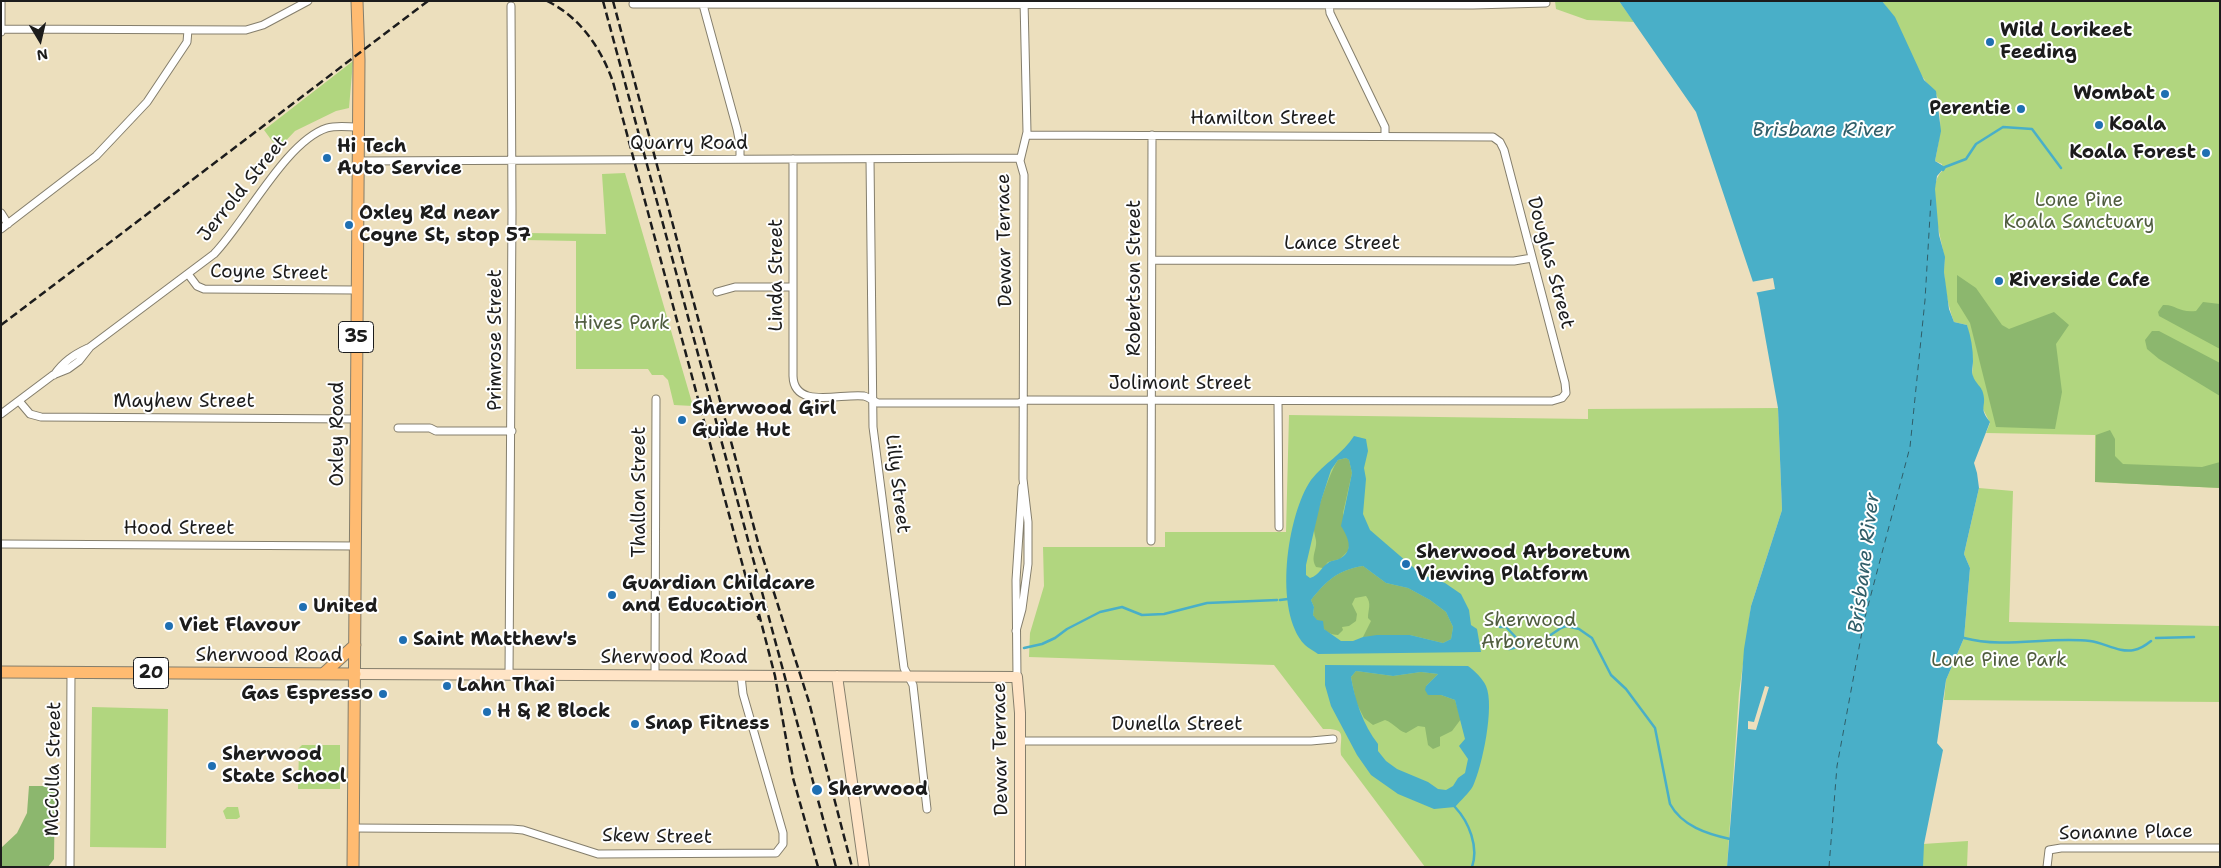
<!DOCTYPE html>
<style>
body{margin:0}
#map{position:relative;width:2221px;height:868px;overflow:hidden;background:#ecdfbd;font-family:"Shantell Sans",sans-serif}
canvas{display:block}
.frame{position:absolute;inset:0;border:2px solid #1c1c1c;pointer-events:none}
.north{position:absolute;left:15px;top:15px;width:50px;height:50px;-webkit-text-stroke:4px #fff;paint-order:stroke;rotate:171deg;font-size:14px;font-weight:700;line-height:20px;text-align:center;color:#1c1c1c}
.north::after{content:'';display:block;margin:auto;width:18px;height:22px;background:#1c1c1c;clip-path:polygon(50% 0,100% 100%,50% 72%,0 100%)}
</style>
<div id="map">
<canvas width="2221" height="868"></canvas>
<div class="frame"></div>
<div class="north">N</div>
</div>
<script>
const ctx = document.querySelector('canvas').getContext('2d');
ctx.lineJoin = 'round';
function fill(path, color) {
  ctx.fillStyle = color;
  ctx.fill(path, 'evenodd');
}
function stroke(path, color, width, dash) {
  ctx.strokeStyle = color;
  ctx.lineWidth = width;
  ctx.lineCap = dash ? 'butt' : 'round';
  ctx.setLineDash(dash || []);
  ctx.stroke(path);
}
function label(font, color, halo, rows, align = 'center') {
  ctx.font = font + ' "Shantell Sans",sans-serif';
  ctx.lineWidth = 4;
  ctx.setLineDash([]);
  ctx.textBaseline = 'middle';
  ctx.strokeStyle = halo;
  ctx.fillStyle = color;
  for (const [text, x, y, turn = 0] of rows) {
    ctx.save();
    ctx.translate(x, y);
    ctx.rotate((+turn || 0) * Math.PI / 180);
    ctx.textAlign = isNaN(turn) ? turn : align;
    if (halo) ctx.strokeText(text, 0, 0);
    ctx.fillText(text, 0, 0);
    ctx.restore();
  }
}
const green = new Path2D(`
 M1555,1H1619L1634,22L1587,20L1556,9Z
 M1882,1H2220V488L2095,482V435L1986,433L1990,423L1982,407V390L1976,385L1972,375L1973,362L1967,325L1954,322C1948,306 1945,289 1944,272C1944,267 1945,261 1944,256C1941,234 1924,187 1943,170L1942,164L1935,161C1939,142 1942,124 1939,104C1937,89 1931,90 1924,79C1907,54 1902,26 1882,1Z
 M353,61L349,108L336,111L295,131L278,149L264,130Z
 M625,173L693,406L674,405L668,380L663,375H652L648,369H576V241L525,240V233L606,234L602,174Z
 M1778,408L1782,510L1751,606L1739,693L1727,867H1425L1341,755C1339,737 1349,728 1323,729L1274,665L1029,657L1030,633L1044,586L1043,547H1165V532H1286L1289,415L1588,419V409Z
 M1979,488L2013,491L2009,622L2220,626V702L1944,700L1946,680L1964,638L1970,568L1964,554Z
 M92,707L168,709L166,848L90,847Z
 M302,745H340V789H298L299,748Z
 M227,807H238L240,817L237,819H226L223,811Z
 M1968,841L1967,867H1923V844Z`);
const forest = new Path2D(`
 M1957,275L1976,288L2002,325L2009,329L2054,312L2069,325L2056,344L2062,392L2055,429L1996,427L1970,323L1957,302Z
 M2203,302L2220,304V349L2159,316L2158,312L2163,305C2176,304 2178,313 2196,311Z
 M2152,331H2159L2220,363V396L2159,359L2147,349L2145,340Z
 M2110,430L2115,439V456L2123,464L2202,467L2220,462V488L2095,482L2096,435Z
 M1346,458L1349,460L1352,473L1343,513L1350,541L1348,551L1340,559L1328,562L1323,568L1316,567C1311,559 1315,553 1316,545C1317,540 1314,535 1314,529C1315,516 1330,471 1338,460Z
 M1363,566L1386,583L1408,588L1430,600L1446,612L1453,627L1451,639L1443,643L1410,635L1363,637L1371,621L1368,618C1368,609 1372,604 1366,596L1355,598L1352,604L1357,614L1356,621L1349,626L1342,627L1343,630L1338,635C1326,635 1319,624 1313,615L1314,607L1311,600C1327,580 1338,570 1363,566Z
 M1356,671L1393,676L1421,672L1438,674L1426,686L1428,694L1441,695L1455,700L1461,719L1452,731L1440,737V746L1433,749L1428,745L1425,727L1418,726L1406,733C1397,730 1394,723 1385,720L1373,725L1364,718L1356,702L1351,677Z
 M29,786H55L54,859L48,867H1V848L17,833L27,813Z`);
const water = new Path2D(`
 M1619,1H1882L1895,17L1924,80L1936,91L1941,131L1935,161L1945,167L1937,176L1935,189L1939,235L1945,257L1944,272L1949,309L1954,322L1967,325C1971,337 1973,349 1973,361C1973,366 1971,372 1973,376C1975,383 1982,387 1983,393C1987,407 1978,407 1990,422L1974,463L1977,473L1979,488L1964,554L1970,568L1964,638L1946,680L1937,743L1943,750L1924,844L1923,867H1727L1744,649L1751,606L1782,510L1778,408L1758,297L1696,112Z
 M1354,436L1366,439L1368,451L1364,468L1366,479L1363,514L1370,530L1421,574L1445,583L1461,594L1469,610L1471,625L1477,629L1481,652L1318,654C1314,651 1308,648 1305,645C1273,612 1287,515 1311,480C1324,463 1343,454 1354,436ZM1346,458L1349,460L1352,473L1341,526C1348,537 1355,551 1339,559C1335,561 1331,560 1328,563C1320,568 1320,575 1310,578L1306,575V565L1321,501L1331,470L1338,460ZM1363,566L1386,583L1408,588L1430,600L1446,612L1453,627L1451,639L1443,643L1410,635H1377L1363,637L1353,641H1341L1324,629L1323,621L1317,620L1313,615L1314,607L1311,600C1327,580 1338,570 1363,566Z
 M1325,665L1468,666C1475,671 1483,679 1486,686C1495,706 1482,767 1473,786C1469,793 1461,800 1455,807L1434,809L1398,794L1371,775L1357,755L1331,706L1325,685ZM1356,671L1393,676L1421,672L1438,674L1426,686L1425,690L1428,695H1441L1455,700L1465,739L1459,746L1468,759L1465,773L1458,778L1453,786L1446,790L1438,789L1428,782L1397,769L1386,761L1378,751V744C1363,725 1355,700 1351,677Z`);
const pier = new Path2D(`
 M1773,278L1775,289L1754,293L1751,282Z
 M1765,686L1769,687L1756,730L1748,729V721L1754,722Z`);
const stream = new Path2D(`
 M1943,170L1945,167L1966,159L1976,144L2003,127L2032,129L2061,168
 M1280,600L1288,599
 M1500,627H1506L1523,645
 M1964,638C2005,649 2048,636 2090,641C2105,643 2119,653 2134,650C2141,649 2146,645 2151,641
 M2156,638L2194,637
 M1024,648L1042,644L1055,638L1067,629L1100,612L1122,607L1142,615L1164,614L1207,603L1277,600
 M1509,649L1540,642L1561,628L1566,626L1579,629L1592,638L1611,675L1626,689L1655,728L1670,804C1682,826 1707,834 1730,839
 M1455,807C1469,822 1479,847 1472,867`);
const ferry = new Path2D(`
 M1829,867L1837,766L1864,621L1910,447L1925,300L1931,199`);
const street = new Path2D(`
 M702,1L737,129L740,144V159
 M633,4L1473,5L1546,3
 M1329,4L1330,13L1385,127V136
 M1,29L246,30L263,25L308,1
 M1,32V1
 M793,159V376C794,410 841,393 864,396C868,397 874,401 878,403H1018L1028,400L1552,401L1562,398L1566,393L1565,383L1504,150L1500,142L1493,137L1027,135
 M870,159L873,427L904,668L913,685L927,809
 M358,161L1020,158
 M1,213L8,224
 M1,229L96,156L147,102L187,42L188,30
 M1152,260L1514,261L1532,258
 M188,274L197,286L204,289L356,290
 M717,292L735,287H793
 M54,375C63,362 73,355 88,348
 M19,401L30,414L41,417L356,419
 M1278,401L1279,527
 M1,414L53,375L68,369L79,361L90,347L214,254C246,221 286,141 327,128C337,125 348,127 358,127
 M398,428H430L436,431H512
 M1151,541L1152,135
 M1,544L356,546
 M1016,631L1022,609L1028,564V522L1023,479L1024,175L1020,161L1027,132L1024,1
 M509,675L512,212L511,6
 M655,675L656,399
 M1017,677L1016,580L1022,487
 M1020,741H1311L1333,739
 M353,828L512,829L523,830L598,854L776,853L783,844V833L743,694L741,676
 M70,867L71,672
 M2047,867L2049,850L2061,848H2220`);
const secondary = new Path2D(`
 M355,674L1017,677L1020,713V867
 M837,676L864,867`);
const primary = new Path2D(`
 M1,672L355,674
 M323,674L355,645
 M353,867L359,60L357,1`);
const rail = new Path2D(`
 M547,1C580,17 601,48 613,82L745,574L759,620
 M603,1L836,867
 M613,1L759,546L809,702L852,867
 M1,325L428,1
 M759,614L775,676L793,778L818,867`);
const markers = [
 [1990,42,5,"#1f6fb2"],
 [2165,94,5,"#1f6fb2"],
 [2021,109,5,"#1f6fb2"],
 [2099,125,5,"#1f6fb2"],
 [2206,153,5,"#1f6fb2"],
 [327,158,5,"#1f6fb2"],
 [349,225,5,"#1f6fb2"],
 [1999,281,5,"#1f6fb2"],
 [682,420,5,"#1f6fb2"],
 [1406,564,5,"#1f6fb2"],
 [612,595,5,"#1f6fb2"],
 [303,607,5,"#1f6fb2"],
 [169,626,5,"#1f6fb2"],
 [403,640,5,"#1f6fb2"],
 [447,686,5,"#1f6fb2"],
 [383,694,5,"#1f6fb2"],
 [487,712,5,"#1f6fb2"],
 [635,724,5,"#1f6fb2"],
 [212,766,5,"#1f6fb2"],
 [817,790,6,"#1f6fb2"]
];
const shields = [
 [356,337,35],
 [151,673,35]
];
const shieldNames = [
 ["35",356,337],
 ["20",151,673]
];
const poiNames = [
 ["Wild Lorikeet",2000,31],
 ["Feeding",2000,53],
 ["Wombat",2155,94,"right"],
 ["Perentie",2011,109,"right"],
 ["Koala",2109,125],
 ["Hi Tech",337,147],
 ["Auto Service",337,169],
 ["Koala Forest",2196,153,"right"],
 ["Oxley Rd near",359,214],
 ["Coyne St, stop 57",359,236],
 ["Riverside Cafe",2009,281],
 ["Sherwood Girl",692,409],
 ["Guide Hut",692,431],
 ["Sherwood Arboretum",1416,553],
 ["Viewing Platform",1416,575],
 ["Guardian Childcare",622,584],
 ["and Education",622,606],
 ["United",313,607],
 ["Viet Flavour",179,626],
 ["Saint Matthew's",413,640],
 ["Lahn Thai",457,686],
 ["Gas Espresso",373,694,"right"],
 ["H & R Block",497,712],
 ["Snap Fitness",645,724],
 ["Sherwood",222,755],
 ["State School",222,777],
 ["Sherwood",828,790]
];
const streetNames = [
 ["Hamilton Street",1263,119],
 ["Quarry Road",689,144],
 ["Jerrold Street",243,189,-51],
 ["Dewar Terrace",1005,240,-91],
 ["Lance Street",1342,244],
 ["Douglas Street",1550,263,75],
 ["Coyne Street",269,273,1],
 ["Linda Street",777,275,-90],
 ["Robertson Street",1135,278,-90],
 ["Primrose Street",496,340,-90],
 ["Jolimont Street",1180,384],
 ["Mayhew Street",184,402],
 ["Oxley Road",338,434,-90],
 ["Lilly Street",897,484,83],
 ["Thallon Street",640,492,-90],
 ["Hood Street",179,529],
 ["Sherwood Road",269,656],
 ["Sherwood Road",674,658],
 ["Dunella Street",1177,725],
 ["Dewar Terrace",1001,749,-91],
 ["McCulla Street",54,769,-89],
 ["Sonanne Place",2126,833,-1],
 ["Skew Street",657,837,1]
];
const parkNames = [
 ["Lone Pine",2079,201],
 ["Koala Sanctuary",2079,223],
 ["Hives Park",622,324],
 ["Sherwood",1530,621],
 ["Arboretum",1530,643],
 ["Lone Pine Park",1999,661]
];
const waterNames = [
 ["Brisbane River",1823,131],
 ["Brisbane River",1865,563,-83]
];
fill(green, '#b1d67f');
fill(forest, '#8cb76e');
fill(water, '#49afc8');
fill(pier, '#ecdfbd');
stroke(stream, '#49afc8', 2.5);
stroke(ferry, '#305e69', 1, [6, 5]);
stroke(street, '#847e6c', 9);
stroke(secondary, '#847e6c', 12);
stroke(primary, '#847e6c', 13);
stroke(street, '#fff', 7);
stroke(secondary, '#ffe4c6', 10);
stroke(primary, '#ffbb71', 11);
stroke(rail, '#1c1c1c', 2.5, [8, 4]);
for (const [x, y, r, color] of markers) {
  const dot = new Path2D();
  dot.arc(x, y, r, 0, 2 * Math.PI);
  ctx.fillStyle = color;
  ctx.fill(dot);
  stroke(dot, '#fff', 2);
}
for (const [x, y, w] of shields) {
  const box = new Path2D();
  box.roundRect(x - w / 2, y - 15.5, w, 31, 4);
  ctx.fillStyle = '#fff';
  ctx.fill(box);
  stroke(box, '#1c1c1c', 1);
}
label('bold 18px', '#1c1c1c', null, shieldNames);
label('bold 19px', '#1c1c1c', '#fff', poiNames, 'left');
label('19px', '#1c1c1c', '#fff', streetNames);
label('19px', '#505d3f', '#fff', parkNames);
label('italic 20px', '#305e69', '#fff', waterNames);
</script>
